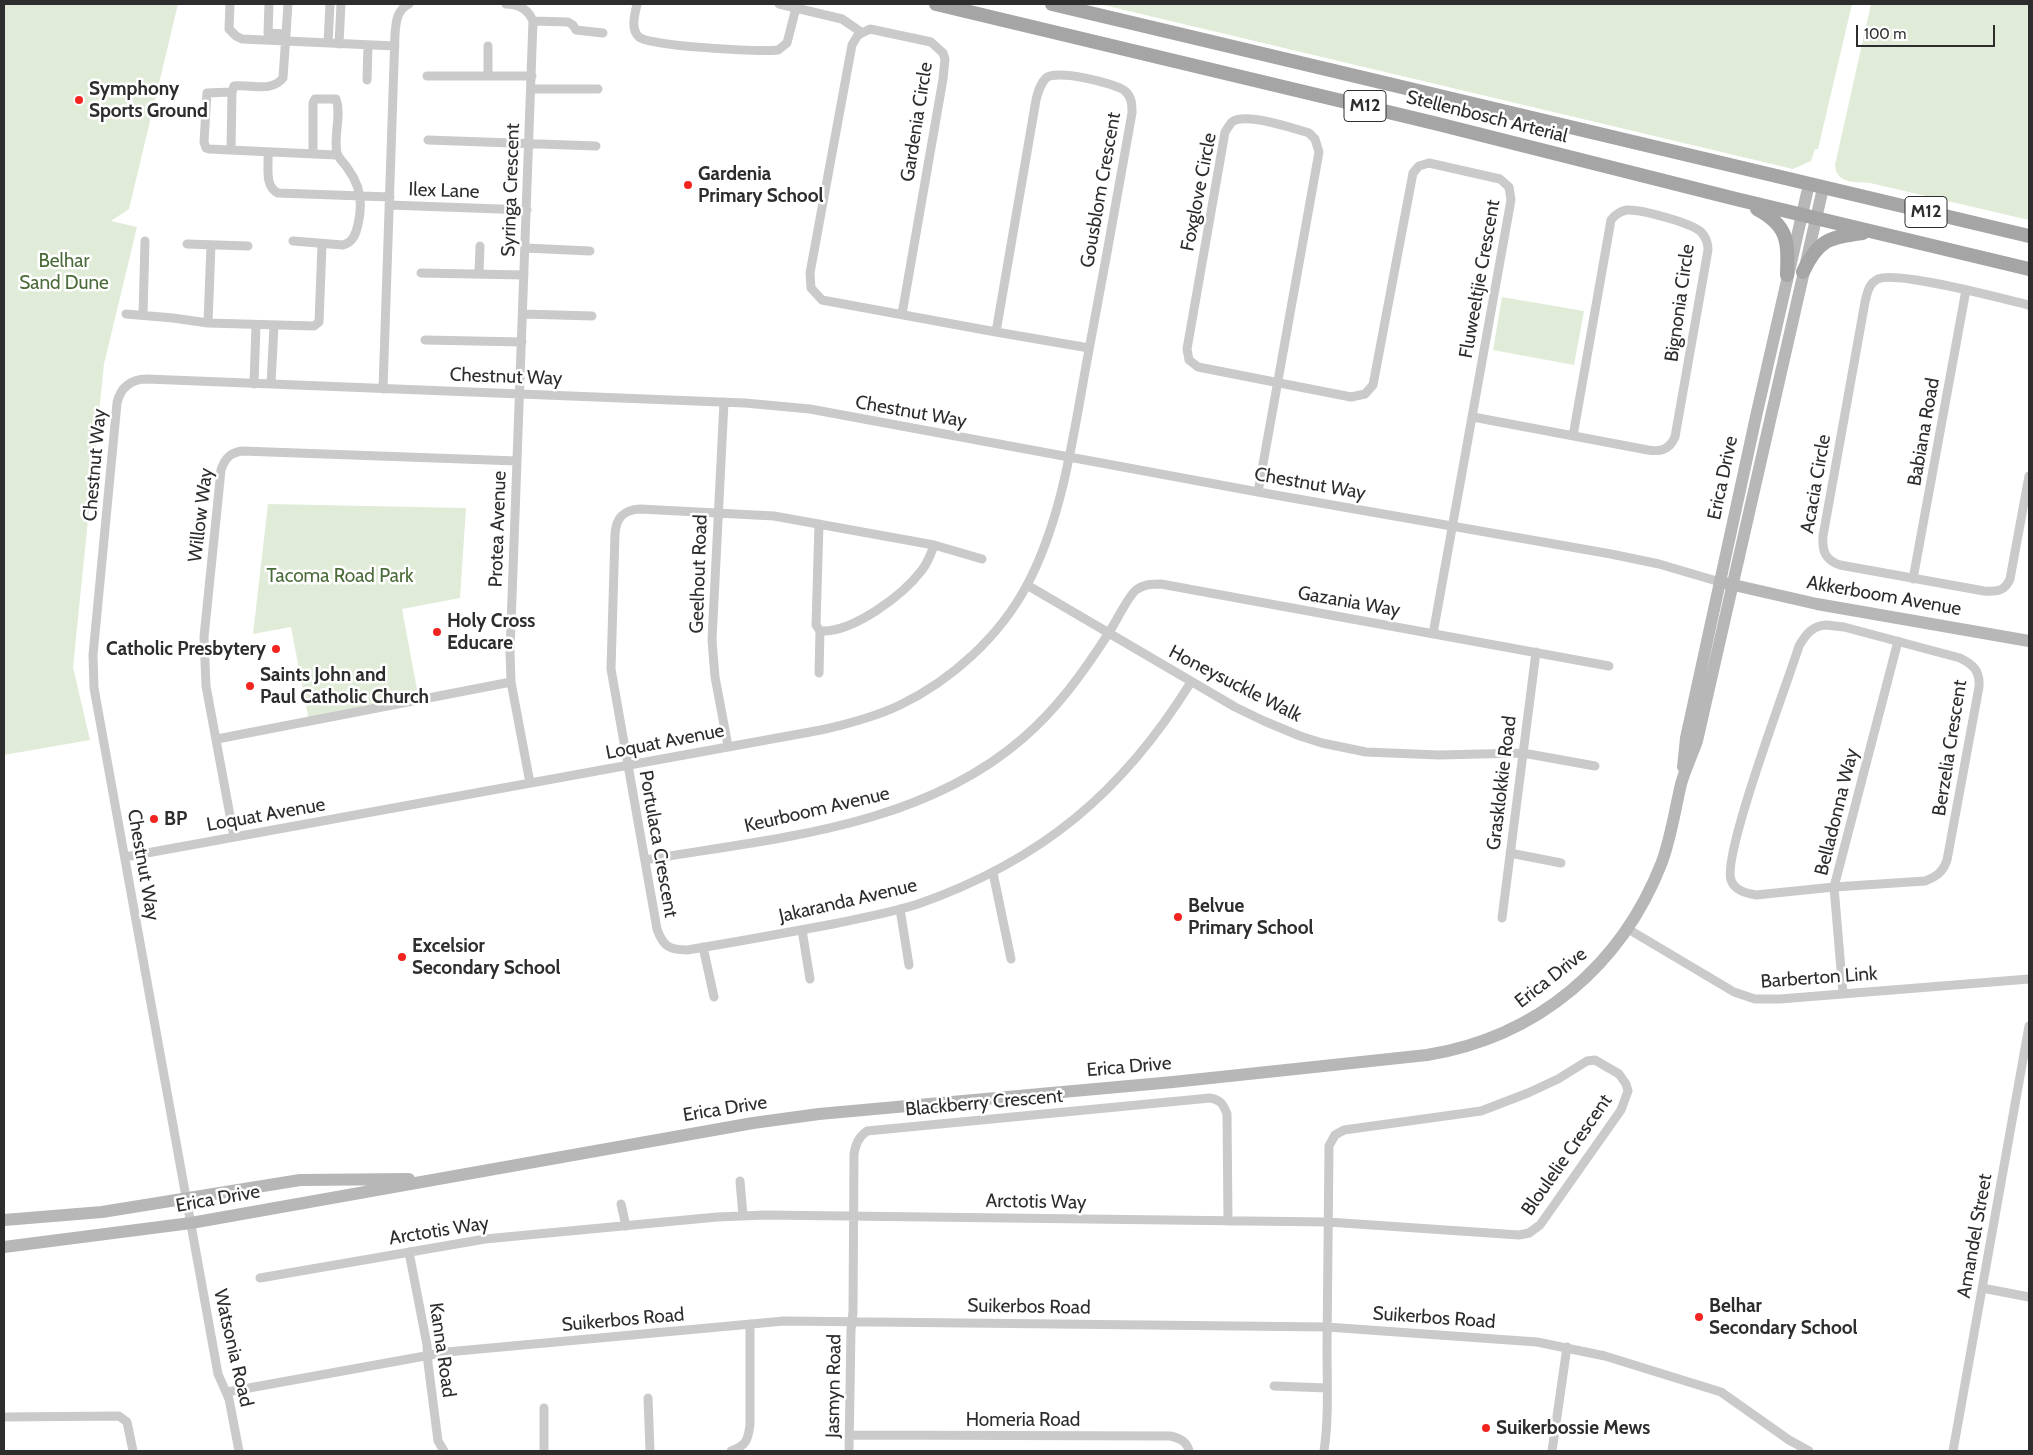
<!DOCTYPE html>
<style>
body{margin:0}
#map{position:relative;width:2033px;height:1455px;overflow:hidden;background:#fff;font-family:Cabin,sans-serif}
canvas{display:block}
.frame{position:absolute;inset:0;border:5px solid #2d2d2d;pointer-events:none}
.scale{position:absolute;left:1856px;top:25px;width:139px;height:22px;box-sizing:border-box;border:2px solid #2d2d2d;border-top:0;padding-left:6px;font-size:15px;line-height:18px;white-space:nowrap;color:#2d2d2d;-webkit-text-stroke:4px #fff;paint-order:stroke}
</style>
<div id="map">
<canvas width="2033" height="1455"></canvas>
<div class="frame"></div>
<div class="scale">100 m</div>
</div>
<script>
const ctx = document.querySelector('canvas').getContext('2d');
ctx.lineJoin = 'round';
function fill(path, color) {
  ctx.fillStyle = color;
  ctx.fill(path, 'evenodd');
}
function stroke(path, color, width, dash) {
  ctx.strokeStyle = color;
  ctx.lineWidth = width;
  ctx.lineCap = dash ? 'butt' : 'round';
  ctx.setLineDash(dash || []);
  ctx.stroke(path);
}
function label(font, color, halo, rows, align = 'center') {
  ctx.font = font + ' Cabin,sans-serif';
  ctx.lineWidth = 5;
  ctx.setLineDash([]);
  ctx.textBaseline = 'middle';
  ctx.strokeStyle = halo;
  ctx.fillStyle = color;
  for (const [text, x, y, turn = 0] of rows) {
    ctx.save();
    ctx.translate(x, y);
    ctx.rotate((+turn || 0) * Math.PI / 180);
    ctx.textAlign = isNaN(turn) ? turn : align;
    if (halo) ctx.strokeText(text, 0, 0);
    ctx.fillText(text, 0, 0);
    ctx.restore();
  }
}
const green = new Path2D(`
 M4,4H178L129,209L111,221L137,227L104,364L73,667L90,740L4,755Z
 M1099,4H1852L1818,149H1815L1811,161L1793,169Z
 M1871,4H2029V220L1870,183C1856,182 1836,184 1835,165Z
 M1502,297L1584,311L1574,365L1493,350Z
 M268,504L466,508L460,598L402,609L419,700L309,721L291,627L253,634Z`);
const street = new Path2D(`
 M230,4L229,29L236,36L242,39L395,46
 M269,4L268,33L286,34
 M506,4C519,4 528,9 533,21L510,652L511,682L530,783
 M637,4C635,14 630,29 639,37C648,46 759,52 778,50L787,43L796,8L842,19L861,32
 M779,4L796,8
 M533,21L568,22L573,25L576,30L603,33
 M328,43L330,4
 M339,44L341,4
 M427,76H532
 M488,76V46
 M367,80L368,45
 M532,89H598
 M232,92L207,93L204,142L206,148L209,149L336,155
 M428,140L596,146
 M231,150L232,92L234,86C251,84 271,93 283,78L288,4
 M268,152C269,166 264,187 278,193L390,197
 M389,205L527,210
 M293,241L343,245C353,242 356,234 358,224C363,204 361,186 348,169C345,164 338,158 337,153C333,136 342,115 336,99H315L313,103V154
 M187,244L248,246
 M525,248L590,251
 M421,273L524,275
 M479,274L480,246
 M2029,305C2004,299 1896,270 1878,279C1869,283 1867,293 1865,302L1823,536C1822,551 1825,560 1840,565L1984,591C1997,592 2005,591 2010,579L2029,476
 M126,314L173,318L208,323L314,326L319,322L322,245
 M523,314L592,316
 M902,314L943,79L945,59L943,53L931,42L870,29L858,35L852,45L810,273L811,288L822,300L996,332L1089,348
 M143,315L145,241
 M208,323L211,245
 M425,340L522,342
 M254,384L256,325
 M271,384L274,326
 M383,389L395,34C396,21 397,10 409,4
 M724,402L712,640L715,677L728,746
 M1473,417L1648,450C1661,452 1669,450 1675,437L1708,250C1708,243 1706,237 1701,232C1692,223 1640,209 1627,210C1620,211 1615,215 1611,220L1573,436
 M1258,492L1319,152L1315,139L1309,133C1293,128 1245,112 1232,122C1230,124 1227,129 1225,132L1187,349L1189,360L1198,367L1351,397L1365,394L1373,385L1413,173L1419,166L1429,163L1500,179L1509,187L1511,200L1433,634
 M819,524L816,625L820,631L819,673
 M982,559L934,545L774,516L640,509C623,510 616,518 615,534L611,669L657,929C663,946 669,950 687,950C736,942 785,933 833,924C861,918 890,913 918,904C1041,861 1123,792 1191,682
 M1913,579L1966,290
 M1027,585L1235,707L1264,721L1300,736L1322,743L1366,752L1439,755L1523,753L1595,766
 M1826,625L1844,627L1960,658C1974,665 1980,671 1979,687L1947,860C1943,872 1936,877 1925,881L1834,887L1756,895C1746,893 1735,891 1731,880C1722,855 1788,682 1799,646C1806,634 1812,626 1826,625Z
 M820,631C853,633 903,595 922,570C928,562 931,554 934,545
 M217,739L511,682
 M234,837L206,686L204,637L221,470C225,458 230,453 242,451L517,461
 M1510,853L1561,863
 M125,857L821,730C848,724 875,717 900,705C952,680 1000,636 1027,585C1062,519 1073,438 1086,366C1102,282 1117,197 1132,113C1132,105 1132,97 1125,91C1115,83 1056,69 1046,78C1040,84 1038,92 1036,100L996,332
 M645,860C774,838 919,828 1022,739C1057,709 1083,673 1108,634C1115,624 1128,596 1136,590C1144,584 1152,584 1161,584L1609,666
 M993,873L1011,959
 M900,909L909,965
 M1502,918L1536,652
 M1628,929L1734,992L1755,999H1780L2029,979
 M802,930L810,979
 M703,947L714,997
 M1843,993L1834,887L1898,641
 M740,1181L743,1216
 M621,1204L626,1226
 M409,1252L427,1345L428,1363L438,1441L444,1451
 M260,1278L485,1239L717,1217L765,1215L1328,1222L1519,1235L1529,1233L1540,1225L1621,1110L1628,1091L1626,1084L1619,1074L1595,1060L1587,1061L1558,1079L1528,1093L1481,1111L1344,1130L1335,1135L1329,1146C1328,1214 1328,1281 1327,1348C1327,1383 1329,1417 1324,1451
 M1982,1288L2029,1297
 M1274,1386L1327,1388
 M227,1392L447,1352L784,1321L1327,1327L1537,1342L1605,1356L1721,1392L1789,1440L1809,1451
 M648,1398L650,1451
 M4,1417L119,1416L127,1422L133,1451
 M850,1435L1170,1436C1179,1438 1187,1441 1189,1451
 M239,1451L229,1399L218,1374L216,1363L94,688L93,655L117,403C120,388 131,379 147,379L745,403L810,409L1258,492L1611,554L1659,564L1720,582
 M544,1451V1408
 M731,1451C746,1446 748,1440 750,1425V1324
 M849,1451L851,1330L853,1312L854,1154C856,1143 858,1138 867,1131L1210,1098C1221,1100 1223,1104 1227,1114L1228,1221
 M1552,1451L1567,1347
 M1953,1451L2029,1026`);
const secondary = new Path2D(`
 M1725,583L1817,604L2029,641
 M1683,767L1686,738L1757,412L1809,184
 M4,1220L102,1212L300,1180L409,1179
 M4,1247L191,1223L753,1123L819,1114L1173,1082L1427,1055C1538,1037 1622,965 1662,862C1671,837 1675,810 1681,784C1685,770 1692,755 1697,741L1823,188`);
const primary = new Path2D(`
 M936,4L1434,123L1736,199L2029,269
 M1052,4L2029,236
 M1757,209C1789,226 1788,242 1787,275
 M1803,272C1818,240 1829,237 1863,233`);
const markers = [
 [79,100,5,"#f3241f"],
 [688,185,5,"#f3241f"],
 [437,632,5,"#f3241f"],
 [276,649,5,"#f3241f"],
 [250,686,5,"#f3241f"],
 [154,819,5,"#f3241f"],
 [1178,917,5,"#f3241f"],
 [402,957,5,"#f3241f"],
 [1699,1317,5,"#f3241f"],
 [1486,1428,5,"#f3241f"]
];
const shields = [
 [1365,106,42],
 [1926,212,42]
];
const shieldNames = [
 ["M12",1365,106],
 ["M12",1926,212]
];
const poiNames = [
 ["Symphony",89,89],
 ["Sports Ground",89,111],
 ["Gardenia",698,174],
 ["Primary School",698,196],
 ["Holy Cross",447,621],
 ["Educare",447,643],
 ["Catholic Presbytery",266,649,"right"],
 ["Saints John and",260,675],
 ["Paul Catholic Church",260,697],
 ["BP",164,819],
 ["Belvue",1188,906],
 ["Primary School",1188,928],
 ["Excelsior",412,946],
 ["Secondary School",412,968],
 ["Belhar",1709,1306],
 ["Secondary School",1709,1328],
 ["Suikerbossie Mews",1496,1428]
];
const streetNames = [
 ["Stellenbosch Arterial",1487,117,14],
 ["Gardenia Circle",917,122,-81],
 ["Syringa Crescent",511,190,-88],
 ["Gousblom Crescent",1101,190,-80],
 ["Ilex Lane",444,191,2],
 ["Foxglove Circle",1199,192,-79],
 ["Fluweeltjie Crescent",1480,279,-80],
 ["Bignonia Circle",1680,303,-82],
 ["Chestnut Way",506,377,2],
 ["Chestnut Way",911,412,10],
 ["Babiana Road",1924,432,-80],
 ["Chestnut Way",95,465,-85],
 ["Erica Drive",1723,478,-78],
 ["Chestnut Way",1310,484,10],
 ["Acacia Circle",1816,484,-80],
 ["Willow Way",201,515,-83],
 ["Protea Avenue",498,529,-88],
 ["Geelhout Road",699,574,-88],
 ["Akkerboom Avenue",1884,596,10],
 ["Gazania Way",1349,602,10],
 ["Honeysuckle Walk",1235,684,27],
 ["Loquat Avenue",665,742,-11],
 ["Berzelia Crescent",1950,748,-81],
 ["Grasklokkie Road",1502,783,-83],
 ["Keurboom Avenue",817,810,-13],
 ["Belladonna Way",1837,812,-76],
 ["Loquat Avenue",266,815,-10],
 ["Portulaca Crescent",658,844,80],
 ["Chestnut Way",143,865,80],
 ["Jakaranda Avenue",848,901,-13],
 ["Erica Drive",1551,978,-38],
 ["Barberton Link",1819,978,-4],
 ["Erica Drive",1129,1067,-5],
 ["Blackberry Crescent",984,1103,-5],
 ["Erica Drive",725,1109,-9],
 ["Bloulelie Crescent",1567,1155,-55],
 ["Erica Drive",218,1199,-10],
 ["Arctotis Way",1036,1202,1],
 ["Arctotis Way",439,1231,-9],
 ["Amandel Street",1975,1236,-80],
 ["Suikerbos Road",1029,1307,1],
 ["Suikerbos Road",1434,1318,4],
 ["Suikerbos Road",623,1320,-5],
 ["Watsonia Road",233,1348,77],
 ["Kanna Road",442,1350,82],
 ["Jasmyn Road",834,1386,-89],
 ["Homeria Road",1023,1420]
];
const parkNames = [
 ["Belhar",64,261],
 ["Sand Dune",64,283],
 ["Tacoma Road Park",340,576]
];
fill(green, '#e1ecd8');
stroke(street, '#cacaca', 9);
stroke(secondary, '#b7b7b7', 12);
stroke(primary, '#a5a5a5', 14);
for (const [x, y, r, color] of markers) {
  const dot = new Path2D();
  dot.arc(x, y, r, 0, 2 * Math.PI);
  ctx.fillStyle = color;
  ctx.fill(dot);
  stroke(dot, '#fff', 2);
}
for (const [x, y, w] of shields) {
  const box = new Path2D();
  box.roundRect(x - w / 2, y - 15.5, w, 31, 4);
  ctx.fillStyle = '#fff';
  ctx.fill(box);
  stroke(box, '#2d2d2d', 1);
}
label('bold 18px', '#2d2d2d', null, shieldNames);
label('bold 19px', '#2d2d2d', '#fff', poiNames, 'left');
label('19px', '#2d2d2d', '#fff', streetNames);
label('19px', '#4a6b37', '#fff', parkNames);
</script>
